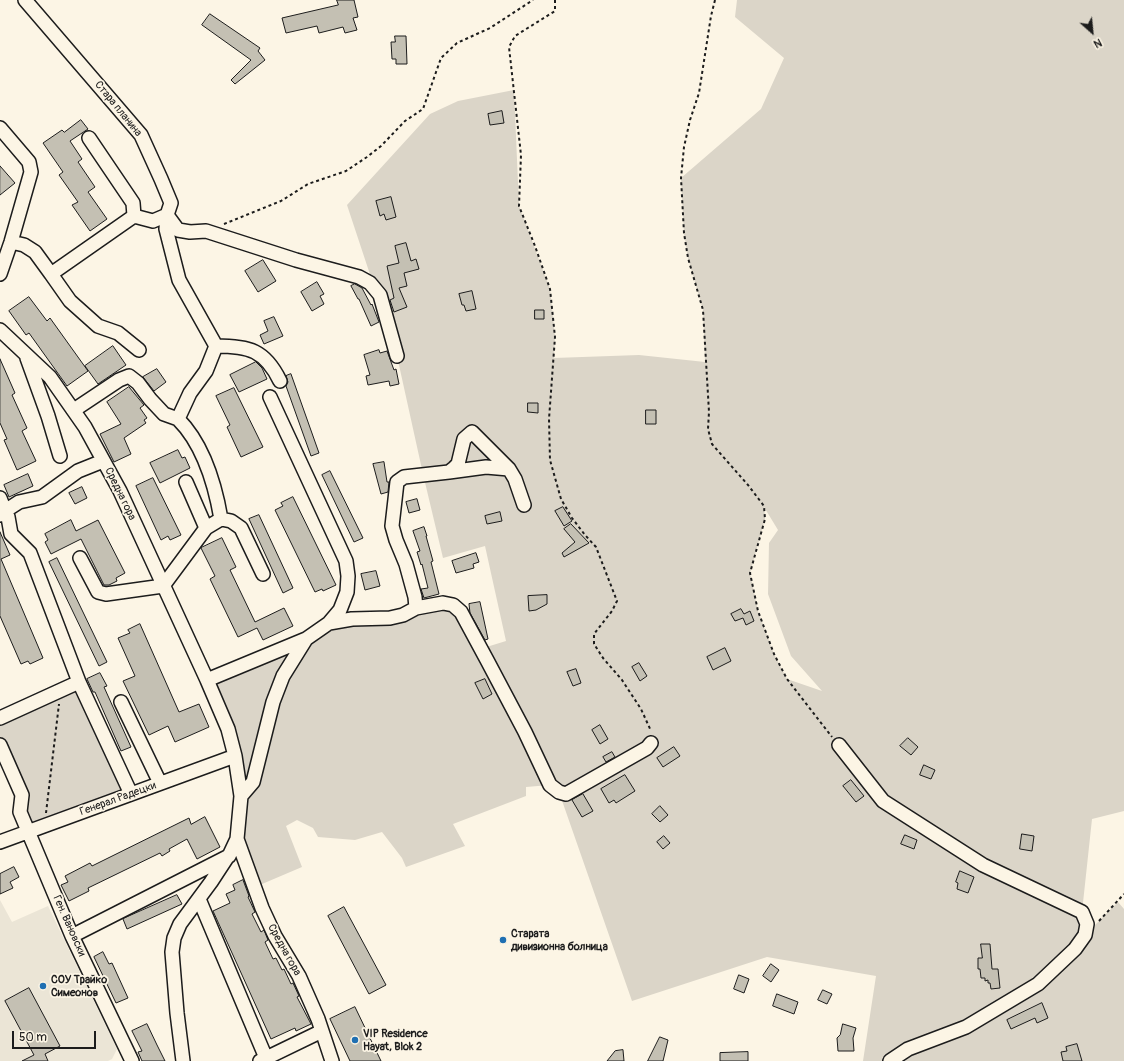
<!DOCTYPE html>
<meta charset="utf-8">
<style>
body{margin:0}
#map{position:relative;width:1124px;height:1061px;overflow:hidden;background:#fcf5e5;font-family:Pangolin,sans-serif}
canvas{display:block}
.north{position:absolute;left:1072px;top:12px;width:40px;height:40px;-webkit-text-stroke:3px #fcf5e5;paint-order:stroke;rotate:153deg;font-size:11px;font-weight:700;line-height:16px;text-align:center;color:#1c1c1c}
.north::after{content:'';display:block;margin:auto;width:14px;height:18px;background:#1c1c1c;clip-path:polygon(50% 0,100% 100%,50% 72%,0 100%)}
.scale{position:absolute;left:12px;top:1031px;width:84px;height:18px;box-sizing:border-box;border:2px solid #1c1c1c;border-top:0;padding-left:5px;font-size:12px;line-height:14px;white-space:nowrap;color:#1c1c1c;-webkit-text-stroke:3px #fcf5e5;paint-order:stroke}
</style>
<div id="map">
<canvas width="1124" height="1061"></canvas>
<div class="north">N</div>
<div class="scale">50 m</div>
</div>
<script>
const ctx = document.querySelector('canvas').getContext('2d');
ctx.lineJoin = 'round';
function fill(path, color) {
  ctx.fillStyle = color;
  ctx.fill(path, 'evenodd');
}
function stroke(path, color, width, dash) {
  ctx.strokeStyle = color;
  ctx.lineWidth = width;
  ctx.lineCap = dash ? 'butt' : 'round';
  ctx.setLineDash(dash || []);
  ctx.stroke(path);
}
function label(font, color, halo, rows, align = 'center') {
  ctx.font = font + ' Pangolin,sans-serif';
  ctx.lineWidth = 3.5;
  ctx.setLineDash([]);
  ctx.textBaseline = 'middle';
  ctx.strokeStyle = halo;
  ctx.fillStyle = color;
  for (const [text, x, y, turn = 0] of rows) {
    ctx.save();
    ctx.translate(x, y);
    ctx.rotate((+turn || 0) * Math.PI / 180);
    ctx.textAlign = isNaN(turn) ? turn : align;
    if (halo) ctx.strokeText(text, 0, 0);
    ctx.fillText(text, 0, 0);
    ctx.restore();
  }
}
const built = new Path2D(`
 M0,900L12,922L48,906L117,1049L112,1059L108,1061H0Z`);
const green = new Path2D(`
 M737,0H1124V811L1092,819L1082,912L1085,935L1118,902L1124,909V1061H863L876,976L767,957L632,1001L559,792L550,785L526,787V796L453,824L465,846L406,867L402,858L382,832L355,840L318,837L313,828L297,820L286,826L302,867L255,887L244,837L241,796L207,680L329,623L453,605L480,649L506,641L485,546L443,558L423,474L397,356L347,205L430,114L458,101L514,90L519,206L550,289L555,337L554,358L639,355L705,362L703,310L688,258L684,233L681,178L761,109L784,58L735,17ZM764,507L778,530L769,543L768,594L791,656L822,691L787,679L774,654L758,611L750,573L765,519Z
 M79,682L131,794L29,832L0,745V718Z`);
const building = new Path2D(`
 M337,0H354L358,17L353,18L357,30L345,33L343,27L319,33L317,26L286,33L282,18L338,5Z
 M210,14L260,48L258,51L265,60L235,84L231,80L251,60L202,25Z
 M395,36H406L407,64H396V59H392L391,42H395Z
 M502,111L504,123L490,125L488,114Z
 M81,120L88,129L70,141L82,159L78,162L95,187L88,192L107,219L90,231L72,205L78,202L59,175L63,172L43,143L62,130L64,132Z
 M0,166L15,183L0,195Z
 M391,197L396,217L386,220L384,214L380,216L376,201Z
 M406,243L411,261L416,259L419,269L404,273L407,286L399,288L407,307L394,312L390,300L394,298L387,266L399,263L395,246Z
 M263,260L276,281L258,292L245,271Z
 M317,282L324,294L320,296L324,304L312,311L301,292Z
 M355,284L362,288L371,305L372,304L379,322L371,326L359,299H358L351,286Z
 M472,291L476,309L466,311L464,305H462L459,294Z
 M29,297L47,321L50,318L88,371L67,386L29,333L26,335L9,311Z
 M535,310H544V319H535Z
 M274,317L283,336L264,344L260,335L268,331L264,321Z
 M113,346L126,365L98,384L85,366Z
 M379,350L380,353L387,351L394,370L396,369L399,384L390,386L389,381L368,385L366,376L370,375L364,355Z
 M0,359L15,393L12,395L27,428L22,431L36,461L17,470L4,440L7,439L0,423Z
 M256,362L262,368L267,379L239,392L230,375Z
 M157,369L166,382L154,391L143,377Z
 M291,374L319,453L311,456L286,386L288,382L286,376Z
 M129,387L144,405L140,408L147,418L144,420L146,423L124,438L131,454L114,462L100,434L121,424L107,402Z
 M234,388L263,447L241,457L227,427L230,425L216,396Z
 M528,403H538V413L528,412Z
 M646,410H656V424H646Z
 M178,450L182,458L185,457L190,468L160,483L150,463Z
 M384,462L387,482H389L388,492L381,494L373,464Z
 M330,471L363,538L354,542L322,475Z
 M28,474L33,486L9,497L4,485Z
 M153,478L181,535L170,540L168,536L161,540L136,486Z
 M82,487L87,498L75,504L69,493Z
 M293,497L336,585L323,591L322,589L315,592L275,510L283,506L281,503Z
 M417,499L420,510L409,513L406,502Z
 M563,507L572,521L564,526L555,511Z
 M500,512L502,521L487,524L485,516Z
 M259,515L293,588L283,593L249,519Z
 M71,520L76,531L98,520L125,573L116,578L117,581L109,585H104L81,539L51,554L45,542L48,540L45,534Z
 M571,524L589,543L564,557L562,553L575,542L564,529Z
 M424,527L427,536H426L433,561L431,562L439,594L424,598L421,589L428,588L422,564L421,565L417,552L420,551L413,531Z
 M0,532L10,555L1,559L43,658L30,664L28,661L21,664L0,616Z
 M222,538L236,567L230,570L255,622L284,608L293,626L263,640L257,628L238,637L210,579L215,576L201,548Z
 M476,553L479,562L473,564L474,568L456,573L452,561Z
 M57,558L107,662L99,666L49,562Z
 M376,571L380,586L365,590L361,574Z
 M547,595V604L536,610L529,611L528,596Z
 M480,602L488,639L485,640L470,613L469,604Z
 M741,609L744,614L750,611L754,621L746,625L743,618L735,621L731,614Z
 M140,624L179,712L199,704L209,727L175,742L168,726L149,735L123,681L135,676L118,638L130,633L128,630Z
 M725,648L731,661L713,670L707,657Z
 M639,663L647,676L640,681L632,667Z
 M576,669L581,683L573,686L567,672Z
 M100,673L107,686L104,687L131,747L121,751L95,692H93L87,679Z
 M485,679L492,694L483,699L475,683Z
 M600,725L608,739L600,744L592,730Z
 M908,738L918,747L911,755L900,746Z
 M674,747L680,756L663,767L657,758Z
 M612,752L615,757L606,762L603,757Z
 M924,765L935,770L931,779L920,775Z
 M625,775L635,791L616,803L614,800L609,803L601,789Z
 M851,780L864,796L856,802L843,786Z
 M583,794L593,811L582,817L572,800Z
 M660,806L668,815L660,822L652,814Z
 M205,817L220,847L197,859L187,839L169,849L170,851L162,856L160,853L88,888L89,891L69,901L61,885L68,882L65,876L90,863L92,866L189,818L191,824Z
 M1022,834L1034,836L1032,851L1020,849Z
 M905,835L917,840L914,849L901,844Z
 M664,836L670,843L663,849L657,842Z
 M14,867L19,877L10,882L13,888L0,894V874Z
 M960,871L974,877L968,893L957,889L958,883L956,882Z
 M243,880L249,896L248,897L255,912L252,914L261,932L264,930L268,940L265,942L273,959L276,958L282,970L284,969L291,984L293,983L299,996L297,997L311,1024L296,1031L295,1028L271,1039L213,911L230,903L226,894L235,890L233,885Z
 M177,895L182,904L127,929L123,919Z
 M344,907L386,985L369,994L328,916Z
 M981,944H990L992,969H998L1000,988L991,989L990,983H988V980L985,981V978H981L980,969H978V958H982Z
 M103,952L109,964L112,963L128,998L116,1003L94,957Z
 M771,964L779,970L771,982L763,976Z
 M739,975L749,979L744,993L734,989Z
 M29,988L60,1046L45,1054L48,1061H22L34,1055L5,1001Z
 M823,990L832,994L827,1004L818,1000Z
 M777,994L798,1002L794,1014L773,1006Z
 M1042,1003L1048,1018L1037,1023L1035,1018L1011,1029L1007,1020Z
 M355,1007L381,1061H350L330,1019Z
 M147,1024L157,1045L165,1061H142L138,1052L142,1051L132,1031Z
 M843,1024L856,1028L853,1038L854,1051H838L837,1038L840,1035Z
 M660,1037L668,1040L663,1061H648Z
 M1077,1044L1082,1061H1063L1061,1052L1067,1051L1066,1047Z
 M623,1050L624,1061H607L615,1051Z
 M748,1052V1061H720V1053Z`);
const path = new Path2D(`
 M555,0V11L515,36L509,47L521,155L519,206L535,246L550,289L555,337L549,419L550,460L561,499L572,518L585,535L596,547L617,601L612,611L594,634V644L603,658L622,680L641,709L651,731
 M715,0L711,16L699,93L690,120L684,147L681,178L684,233L688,258L703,310L709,412L708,429L712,444L748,485L764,506L765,519L750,573L758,611L774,654L787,679L832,737
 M224,224L281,201L308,184L346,171L367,157L381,146L405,121L423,109L441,58L457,43L490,28L533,0
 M46,813L59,704
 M1099,921L1124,894`);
const minor = new Path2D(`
 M0,128L29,162L31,172L11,242L0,274
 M89,138L133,203L134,216
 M167,215L166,229L179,280L216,346L206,371L190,393L178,419C204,445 215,484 221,519
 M167,215L178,230L190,232L206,231L296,260L359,277L370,283L380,295L397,356
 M11,242L24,245L35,252L51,274L134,216L153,221L167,215L171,203L161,179L141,135L25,0
 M51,274L70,301L98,326L118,333L139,350
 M0,330L50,377L85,427L120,491L207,680
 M216,346C249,346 265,350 280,381
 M27,358L48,416L60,456
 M74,410L119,380L129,376L138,383L150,399L164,414L178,419
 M449,472L486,467L509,469
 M186,482L206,528
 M0,498L5,511L8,517L11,534L30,553L79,682
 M0,515L5,511L19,502L42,497L78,471L103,461
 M80,558L98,592L106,594L163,586L206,528L221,519L231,521L241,528L263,574
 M416,608L415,597L406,564L396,540L392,526L397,482L404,477L449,472L454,468L458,464L464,439L472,432L509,469L515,479L524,505
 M329,623L352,619L390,618L403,615L416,608L443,603L453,605L461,612L488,662L525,732L550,785L559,792L566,794L647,748L651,743
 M121,702L160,783
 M0,718L79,682L131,794
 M0,745L22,795L20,812L72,936L132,1061
 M839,745L883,801L983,865L1082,912L1087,924L1085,935L1075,949L1038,984L966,1027L908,1049L890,1061
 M241,796L253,782L273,702L283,676L306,639
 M237,839L262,908L275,936L299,976L318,1019L332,1061
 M0,842L235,756
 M199,899L266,1058
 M72,936L229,856L237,839L241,796L235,756L228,729L207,680L306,639L329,623L340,610L347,592L348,576L346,561L270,397
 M183,1061L177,1013L172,952L174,938L180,924L211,882L228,856
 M260,1061L322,1031`);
const markers = [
 [503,940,4,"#1f6fb2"],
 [43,986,4,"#1f6fb2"],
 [355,1040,4,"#1f6fb2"]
];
const streetNames = [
 ["Стара планина",118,109,51],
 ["Средна гора",120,494,64],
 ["Генерал Радецки",118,799,-20],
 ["Ген. Вановски",69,926,66],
 ["Средна гора",284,950,61]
];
const poiNames = [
 ["Старата",511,934],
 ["дивизионна болница",511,947],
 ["СОУ Трайко",51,980],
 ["Симеонов",51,993],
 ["VIP Residence",363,1034],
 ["Hayat, Blok 2",363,1047]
];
fill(built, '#ebe5d6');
fill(green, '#dbd5c8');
fill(building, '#c4c0b3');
stroke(building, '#1c1c1c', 1);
stroke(minor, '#1c1c1c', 16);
stroke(path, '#1c1c1c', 2, [3, 3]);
stroke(minor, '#fcf5e5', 13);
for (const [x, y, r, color] of markers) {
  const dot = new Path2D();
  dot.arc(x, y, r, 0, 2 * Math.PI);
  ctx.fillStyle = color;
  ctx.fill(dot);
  stroke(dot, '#fcf5e5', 1.5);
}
label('11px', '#1c1c1c', '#fcf5e5', streetNames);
label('bold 11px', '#1c1c1c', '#fcf5e5', poiNames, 'left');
</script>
